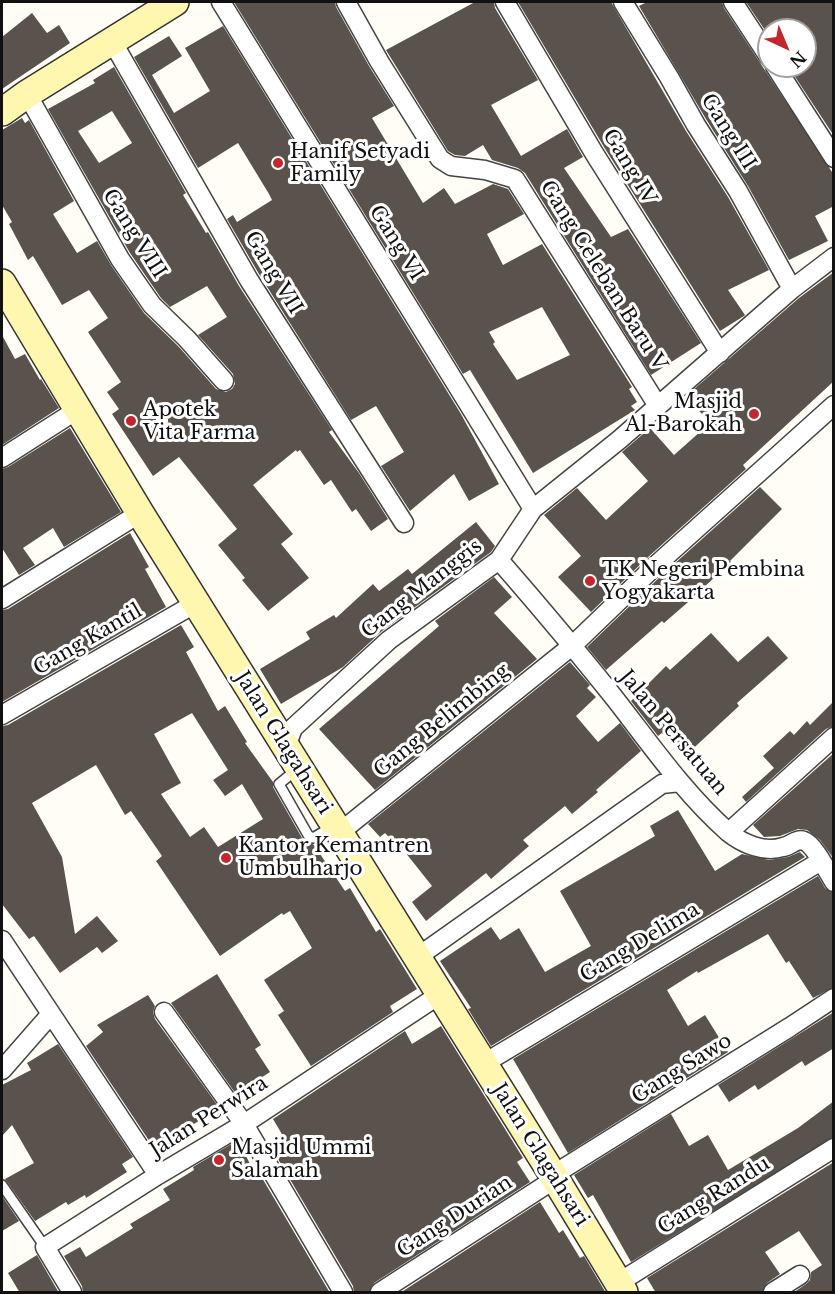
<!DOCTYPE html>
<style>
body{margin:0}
#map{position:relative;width:835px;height:1294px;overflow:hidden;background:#fffdf5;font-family:"Libre Baskerville",serif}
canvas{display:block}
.frame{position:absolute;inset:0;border:3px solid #111;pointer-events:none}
.north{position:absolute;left:757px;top:18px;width:60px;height:60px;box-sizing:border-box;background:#fff;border:2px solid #a0a0a0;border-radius:50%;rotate:136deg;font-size:16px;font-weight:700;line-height:24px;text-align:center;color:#111}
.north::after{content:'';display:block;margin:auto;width:21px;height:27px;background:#c4262e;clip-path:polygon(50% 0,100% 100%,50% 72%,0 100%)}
</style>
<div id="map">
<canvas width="835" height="1294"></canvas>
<div class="frame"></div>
<div class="north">N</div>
</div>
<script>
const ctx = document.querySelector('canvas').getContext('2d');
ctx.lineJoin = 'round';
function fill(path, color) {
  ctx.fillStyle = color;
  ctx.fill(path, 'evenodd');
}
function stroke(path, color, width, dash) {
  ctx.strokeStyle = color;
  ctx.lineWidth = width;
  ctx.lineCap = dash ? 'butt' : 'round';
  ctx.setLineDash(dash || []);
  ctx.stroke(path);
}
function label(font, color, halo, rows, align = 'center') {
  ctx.font = font + ' "Libre Baskerville",serif';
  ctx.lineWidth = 6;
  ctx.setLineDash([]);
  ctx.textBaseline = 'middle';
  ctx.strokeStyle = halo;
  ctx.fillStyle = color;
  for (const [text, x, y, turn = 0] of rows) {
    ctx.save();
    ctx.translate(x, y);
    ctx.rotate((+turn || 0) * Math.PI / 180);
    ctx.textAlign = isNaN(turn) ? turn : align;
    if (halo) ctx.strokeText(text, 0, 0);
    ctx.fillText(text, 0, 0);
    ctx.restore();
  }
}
const building = new Path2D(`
 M234,2H335L336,7L369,66L394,106L372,118L423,203L444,188L455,204L493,184L508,189L524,214L487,234L503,265L542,244L632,387L629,389L637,402L631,406L635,410L533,473L470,370L463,374ZM542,307L570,355L517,380L493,344L495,342L489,332Z
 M475,2H494L495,8L538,80L491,105L521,156L567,129L583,157L564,168L611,237L628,229L701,343L651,375L525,173L518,168L492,160L483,145L465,156L455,155L448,151L386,50Z
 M518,2H611L686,131L728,197L769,270L728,290L745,315L744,316L720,331L604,147Z
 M647,2H722L724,8L834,175V206L815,216L828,241L789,260L748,186L706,119L639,6Z
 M746,2H834V136L788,66H805V30H769V36Z
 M32,13L47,33L59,25L70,43L2,89V37Z
 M223,26L461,414L499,484L469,501L454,474L410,511L381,466L404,452L376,406L351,420L259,274L227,219L233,215L237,222L272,200L269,194L238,143L198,168L134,57L169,36L182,56L152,75L174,113L210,91L185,48Z
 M114,67L186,193L183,195L206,233L208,232L239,286L332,430L329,432L359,473L388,519L371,531L356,509L352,512L331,480L324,485L300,450L297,452L296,450L253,485L293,534L281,544L309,578L268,611L242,580L245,578L218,545L237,529L179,457L153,476L112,414L119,409L107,392L121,382L88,332L108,318L89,290L62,305L33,256L28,260L9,224L12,222L2,205V130L22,118L25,123L29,120L74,201L53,214L77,253L97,241L111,265L144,313L179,347L216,389L226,392L232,389L235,384L233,374L198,335L227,317L207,286L170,307L161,298L130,253L48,109L95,83L93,80ZM112,111L132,143L99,163L78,131Z
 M834,272V381L743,465L746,469L647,558L591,612L558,577L581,556L544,515L577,488L606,520L648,481L622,452L650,428L674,455L710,423L686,396L799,298Z
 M2,335L15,359L25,354L40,380L41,379L59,408L2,445Z
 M70,428L121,512L64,547L53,528L23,548L35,565L19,575L2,548V469L8,467Z
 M760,487L782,509L730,561L731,562L687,603L664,623L662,621L606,670L587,647L663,574Z
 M476,522L495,546L491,552L382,631L343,667L281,704L260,669L310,639L306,632L334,615L336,618L373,584L379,591L408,569L412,574Z
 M130,533L149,567L145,569L166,607L2,702V610L8,609Z
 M494,577L512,597L494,613L537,659L375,790L319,729L439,626L435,621Z
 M181,625L194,647L186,652L218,711L225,706L247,742L245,743L273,782V787L302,838L314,845L345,891L350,888L376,932L380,929L417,989L390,1006L393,1012L311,1066L278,1015L284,1011L264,980L312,948L290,911L283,915L282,913L220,956L156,861L162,856L131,811L125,815L96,765L32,803L62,857L75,934L97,916L118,941L102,953L97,947L60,973L34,936L29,939L2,904V726L8,725ZM192,713L228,770L213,780L225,796L242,784L263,819L218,847L204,827L190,837L161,794L181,783L154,734Z
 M711,633L738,662L768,636L788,658L737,703L739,706L684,757L662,733L658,736L631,701L666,666L670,670Z
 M570,662L590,685L587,688L596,697L576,716L598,742L620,723L641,751L596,790L598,792L572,814L565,806L523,840L529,846L491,879L486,873L426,921L412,902L432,886L401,847L400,848L385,833L380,837L368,824Z
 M834,701V726L826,729L746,802L742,797L774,768L763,756L790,731L794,735L807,721L810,725Z
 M834,753V859L820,840L807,830L798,829L780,836L764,837L753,825Z
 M678,810L715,871L742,854L769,860L788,857L800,852L805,857L491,1046L468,1009L471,1008L440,961L491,927L500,940L519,928L545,972L591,946L560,891L655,836L650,826Z
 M818,876L825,888L834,893V987L813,998L789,961L786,963L768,934L698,973L697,971L667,990L688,1026L705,1015L728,1052L568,1153L513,1059Z
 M217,974L261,1045L255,1049L270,1072L236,1094L171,1003Z
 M148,995L155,1006L153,1012L155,1019L218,1106L216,1107L217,1110L174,1136H167L152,1145L86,1046L103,1032L97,1025Z
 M834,1012V1048L805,1066L802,1061L758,1090L755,1085L729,1102L718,1085Z
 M441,1026L523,1158L517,1162L530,1182L374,1283L369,1293H354L353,1286L275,1154L289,1146L273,1119L405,1031L412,1044Z
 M58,1044L133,1157L122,1164L127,1172L86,1198L85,1195L68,1205L66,1202L35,1221L5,1179L34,1163L12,1125L2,1136V1085L31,1070L27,1063Z
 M834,1101V1137L631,1262L593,1195L588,1198L574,1175L671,1114L689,1146L708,1135L728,1170L798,1128Z
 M238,1140L251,1166H255L330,1293H83L82,1286L64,1256L80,1247L86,1257L133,1228L130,1224L170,1200L163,1189L194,1170L193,1167Z
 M834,1162V1293H793L806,1284L810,1280L811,1272L822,1265L799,1231L765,1252L780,1274L767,1283L762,1293H656L647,1278Z
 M2,1196L19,1221L2,1231Z
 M540,1202L559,1233L563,1230L580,1258L584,1256L606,1293H400Z
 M37,1255L59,1293H20L8,1273Z`);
const lane = new Path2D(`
 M298,776L290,775L279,784L308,835L313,838L323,832L334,833
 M2,1185L45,1247`);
const street = new Path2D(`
 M221,2L533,509
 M346,2L379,61L440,159L451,166L485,170L515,179L658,406
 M505,2L594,153L720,353
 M623,2L669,77L696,125L738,191L792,289
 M733,2L769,57
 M112,41L249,280L404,523
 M775,66L834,158
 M27,94L120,259L152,305L187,339L224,381
 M2,458L77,410
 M499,560C539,606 578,652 616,700C651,745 685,794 728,832C743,844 764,853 783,847C790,846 797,838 804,841C814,844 828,873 834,882
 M2,599L140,513
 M2,715L196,603
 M286,747L293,728L389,640L499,560L533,509L619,440L792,289L834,257
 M729,832L834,737
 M339,833L573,645L655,566L834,405
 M2,940L158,1175
 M416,958L662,784L680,782
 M164,1012L244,1124L343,1292
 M483,1064L821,861
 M2,1070L51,1014
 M553,1175L790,1027L834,998
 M618,1283L834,1148
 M72,1292L45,1247L158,1175L244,1124L439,995
 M380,1292L555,1179
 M773,1292L800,1275`);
const secondary = new Path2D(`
 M2,112L27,94L175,2
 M2,283L140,513L553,1175L624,1292`);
const markers = [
 [278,163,6,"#c4262e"],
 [754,414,6,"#c4262e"],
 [131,421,6,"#c4262e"],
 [590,581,6,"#c4262e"],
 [226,858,6,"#c4262e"],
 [219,1160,6,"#c4262e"]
];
const streetNames = [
 ["Gang III",728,132,58],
 ["Gang IV",629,167,59],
 ["Gang VIII",134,234,58],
 ["Gang VI",396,243,58],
 ["Gang VII",273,273,59],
 ["Gang Celeban Baru V",603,276,58],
 ["Gang Manggis",422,589,-38],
 ["Gang Kantil",88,640,-30],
 ["Gang Belimbing",442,721,-39],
 ["Jalan Persatuan",673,733,50],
 ["Jalan Glagahsari",283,743,58],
 ["Gang Delima",640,943,-31],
 ["Gang Sawo",682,1069,-32],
 ["Jalan Perwira",209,1117,-32],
 ["Jalan Glagahsari",540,1155,58],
 ["Gang Randu",714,1196,-32],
 ["Gang Durian",455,1217,-33]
];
const poiNames = [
 ["Hanif Setyadi",290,152],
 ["Family",290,175],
 ["Masjid",742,402,"right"],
 ["Al-Barokah",742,425,"right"],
 ["Apotek",143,410],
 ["Vita Farma",143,433],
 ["TK Negeri Pembina",602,570],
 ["Yogyakarta",602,593],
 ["Kantor Kemantren",238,846],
 ["Umbulharjo",238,869],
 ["Masjid Ummi",231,1148],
 ["Salamah",231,1171]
];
fill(building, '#5a524d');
stroke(lane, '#444', 12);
stroke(street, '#444', 21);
stroke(secondary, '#333', 30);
stroke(lane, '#fff', 9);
stroke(street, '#fff', 18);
stroke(secondary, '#fff6b0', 27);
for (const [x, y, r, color] of markers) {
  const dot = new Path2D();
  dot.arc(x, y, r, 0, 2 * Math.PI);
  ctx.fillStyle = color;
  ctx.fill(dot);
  stroke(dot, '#fff', 2);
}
label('20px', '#111', '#fff', streetNames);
label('20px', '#111', '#fff', poiNames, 'left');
</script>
